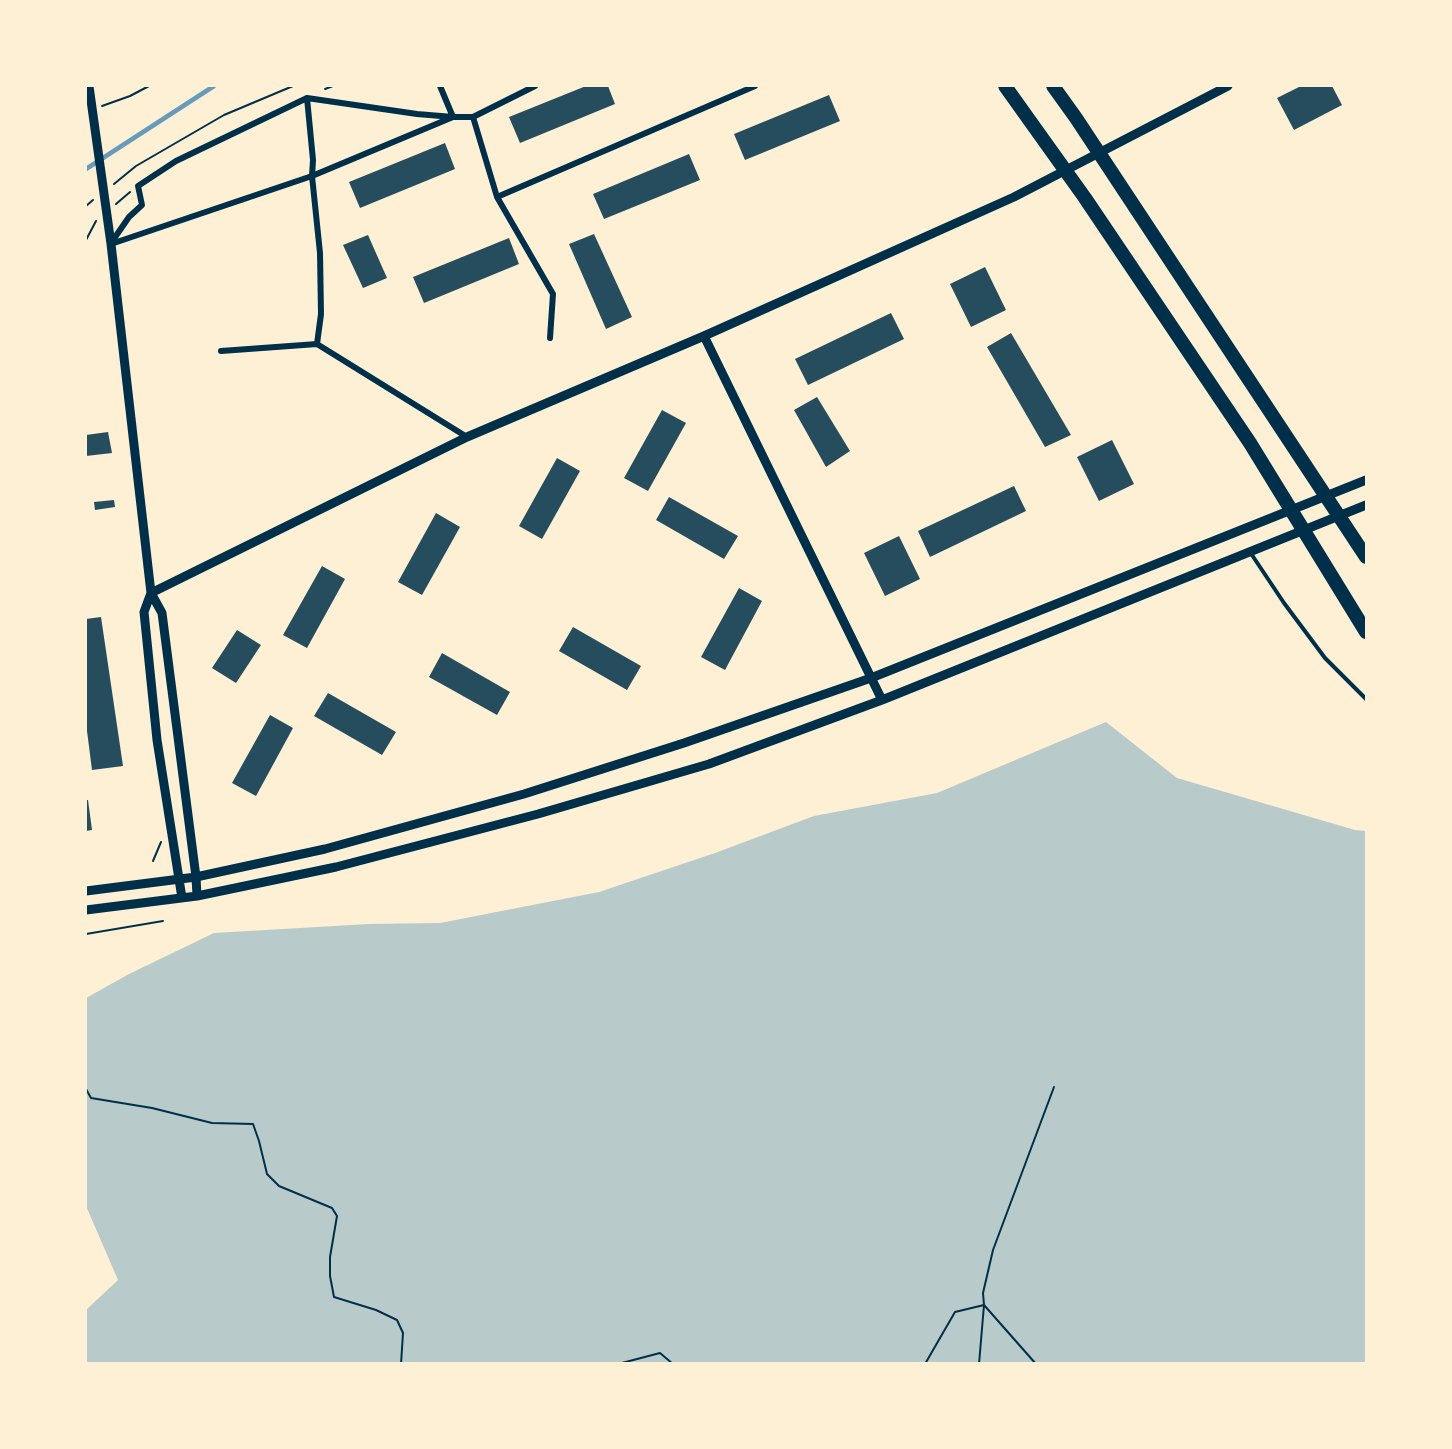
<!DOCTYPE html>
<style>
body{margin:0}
#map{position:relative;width:1452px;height:1449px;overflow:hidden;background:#fdf0d5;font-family:Helvetica,sans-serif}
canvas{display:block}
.frame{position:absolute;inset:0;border:87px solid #fdf0d5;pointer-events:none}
</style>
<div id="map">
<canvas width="1452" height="1449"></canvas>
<div class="frame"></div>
</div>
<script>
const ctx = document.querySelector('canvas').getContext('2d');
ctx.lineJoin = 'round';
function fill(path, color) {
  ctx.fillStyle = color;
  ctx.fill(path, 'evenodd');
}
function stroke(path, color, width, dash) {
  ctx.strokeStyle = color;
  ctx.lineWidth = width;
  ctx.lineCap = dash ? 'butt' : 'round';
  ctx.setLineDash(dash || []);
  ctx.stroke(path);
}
const green = new Path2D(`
 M1106,722L1177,778L1355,830L1366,831V1363H86V1310L118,1280L86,1206V998L129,974L214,933L369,924L440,923L599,892L715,853L814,816L937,793Z`);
const stream = new Path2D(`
 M86,169L214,86`);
const building = new Path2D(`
 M586,86H608L615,104L520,143L509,117Z
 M1301,86H1332L1342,105L1294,130L1277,98Z
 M829,95L840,121L745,160L734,134Z
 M445,143L455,169L360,208L349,182Z
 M689,154L700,180L604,219L593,194Z
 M594,234L632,317L606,329L569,244Z
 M368,235L387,278L363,288L343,245Z
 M509,238L519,264L424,303L413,277Z
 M985,267L1006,310L971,327L950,284Z
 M891,313L904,339L808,385L795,359Z
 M1011,333L1071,435L1045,447L987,347Z
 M817,397L850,451L826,467L794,410Z
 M662,410L686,423L648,491L624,478Z
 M108,432L112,453L86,456V435Z
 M1112,440L1134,484L1099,501L1077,457Z
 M557,458L580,471L542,539L519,526Z
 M1014,486L1026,511L930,557L918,531Z
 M669,497L738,536L724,559L656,520Z
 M114,500L115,507L95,510L94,502Z
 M436,513L460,527L422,595L398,582Z
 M899,536L920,579L885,596L864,553Z
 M322,566L345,579L307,648L283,635Z
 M739,588L762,601L725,670L701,657Z
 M101,617L123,766L92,770L86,723V619Z
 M573,627L641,666L627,690L559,651Z
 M237,630L261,645L236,683L212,668Z
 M442,653L510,692L497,715L429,677Z
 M328,693L396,732L382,755L314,716Z
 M270,715L293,728L256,796L232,783Z
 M86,800H88L92,830L86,831Z`);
const path = new Path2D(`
 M325,89L333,86
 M102,106L130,96L149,86
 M114,184L136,166L224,115L293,86
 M116,204L130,192
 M86,206L93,200
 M86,240L96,221
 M153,861L161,842
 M86,934L163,921
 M86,1089L91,1098L152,1108L212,1123L253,1124L259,1141L267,1174L279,1186L332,1208L337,1216L330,1257V1276L334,1297L376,1310L397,1320L403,1333L401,1364
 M618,1364L660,1353L673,1364
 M925,1364L955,1312L984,1305L1036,1364
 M979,1364L984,1305L983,1293L993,1250L1054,1087`);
const service = new Path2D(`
 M1250,552L1284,603L1325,658L1366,699`);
const minor = new Path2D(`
 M307,98L313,160L312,176L320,253L321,314L317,344
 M473,117L497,197L553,294L550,338
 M497,197L755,86
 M111,243L129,217L142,205L138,186L176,161L307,98L417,114L453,117L440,86
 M111,244L312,176L453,117H473L535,86
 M317,344L467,437
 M221,351L317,344`);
const tertiary = new Path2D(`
 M89,86L111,244L151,593L162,613L196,877L197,896
 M704,336L882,700
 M151,593L467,437L704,336L1014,197L1228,86
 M151,593L144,612L157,740L182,898
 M86,891L196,877L325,849L524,794L684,743L871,678L1366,480
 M86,910L197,896L336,867L538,814L709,764L882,700L1366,505`);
const motorway = new Path2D(`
 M1005,86L1085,198L1250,443L1366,632
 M1053,86L1076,118L1366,557`);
fill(green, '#b9caca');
stroke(stream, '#669bbc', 4.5);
fill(building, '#264d5e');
stroke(path, '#003049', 2);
stroke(service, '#003049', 4);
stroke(minor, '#003049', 6);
stroke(tertiary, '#003049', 9);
stroke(motorway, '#003049', 14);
</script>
